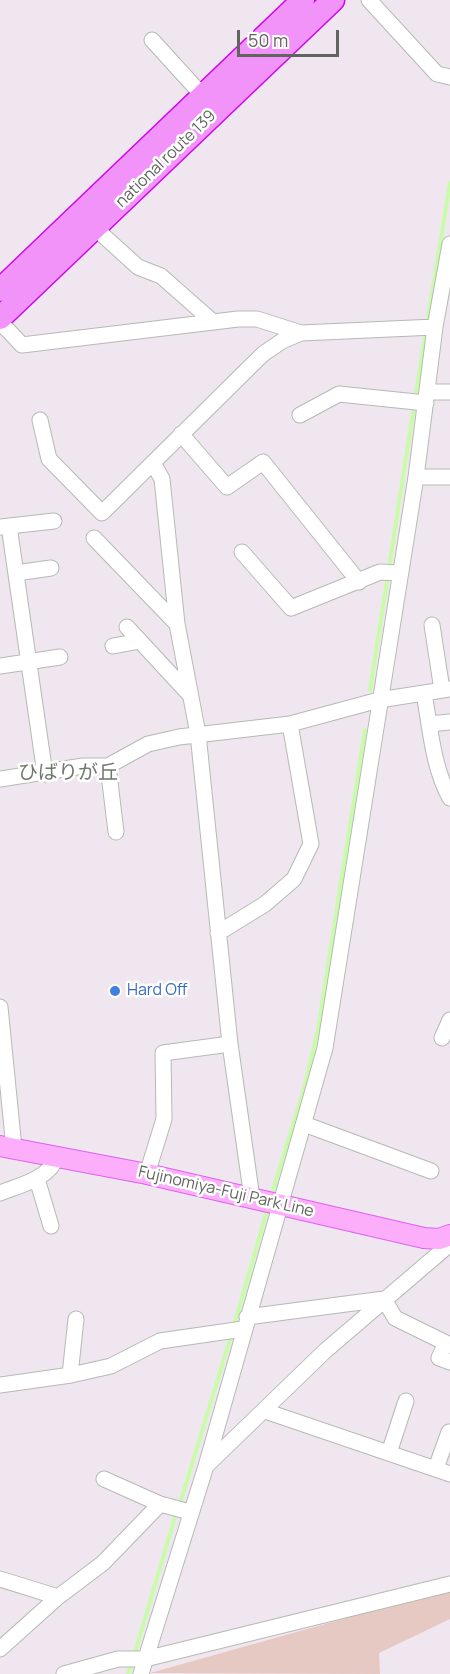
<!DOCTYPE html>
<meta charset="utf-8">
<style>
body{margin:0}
#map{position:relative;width:450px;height:1674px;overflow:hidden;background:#efe6ef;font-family:Manrope,sans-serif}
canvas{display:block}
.scale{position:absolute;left:237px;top:30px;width:102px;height:27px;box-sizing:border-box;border:3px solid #60665d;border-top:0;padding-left:8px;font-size:18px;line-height:21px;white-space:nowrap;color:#60665d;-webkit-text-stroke:4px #fff;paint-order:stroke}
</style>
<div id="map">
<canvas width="450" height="1674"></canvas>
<div class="scale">50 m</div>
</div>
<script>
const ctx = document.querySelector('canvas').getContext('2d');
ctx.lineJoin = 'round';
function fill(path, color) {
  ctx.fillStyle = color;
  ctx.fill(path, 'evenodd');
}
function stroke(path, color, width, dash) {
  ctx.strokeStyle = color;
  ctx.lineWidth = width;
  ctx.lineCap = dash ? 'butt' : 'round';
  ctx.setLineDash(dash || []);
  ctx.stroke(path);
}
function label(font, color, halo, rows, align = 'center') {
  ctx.font = font + ' Manrope,"Noto Sans JP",sans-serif';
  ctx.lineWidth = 5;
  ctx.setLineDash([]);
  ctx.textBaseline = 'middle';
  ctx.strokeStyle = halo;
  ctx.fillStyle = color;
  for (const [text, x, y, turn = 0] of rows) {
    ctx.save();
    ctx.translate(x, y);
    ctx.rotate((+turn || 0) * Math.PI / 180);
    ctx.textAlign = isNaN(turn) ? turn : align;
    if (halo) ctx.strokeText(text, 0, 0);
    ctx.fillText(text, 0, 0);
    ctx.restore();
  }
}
const green = new Path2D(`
 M450,1589V1619L379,1653L380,1674L150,1673Z`);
const stream = new Path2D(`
 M427,325L450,183
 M415,399L426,332
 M389,568L414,406
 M370,690L388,575
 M273,1190L304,1089L318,1030L365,730
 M234,1326L266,1214
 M179,1507L231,1336
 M134,1656L176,1514
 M128,1674L132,1663`);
const minor = new Path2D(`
 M369,0L437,74L450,77
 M152,40L203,96
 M95,228L138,267L161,276L212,321
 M0,322L22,345L238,319H257L301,333L435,327
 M428,392H450
 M300,415L339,394L426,403
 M40,420L49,459L102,513L263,354L282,341L301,333
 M181,434L227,487L263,462L359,582
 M153,463L162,479L177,624L198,734L230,1044L252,1198
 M416,477H450
 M9,526L45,774
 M0,527L54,521
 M94,538L177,624
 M242,552L291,608L380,572L399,573
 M16,573L51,568
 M432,625L442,690
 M127,627L189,694
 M113,646L140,641
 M0,666L60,657
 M424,693C430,727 433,768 450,798
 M429,724L450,722
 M108,766L116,832
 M0,779L83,766H108L148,744L179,737L290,724L379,700L450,689
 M218,933L265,904L294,879L311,844L290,724
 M0,1007L14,1148
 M442,1038L450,1020
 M304,1124L431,1171
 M147,1174L164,1119L163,1053L230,1044
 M37,1179L51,1226
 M0,1193C20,1185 50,1179 57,1156
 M247,1317L384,1299L395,1318L446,1343L439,1358L450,1362
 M70,1375L76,1319
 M0,1385L71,1375L111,1366L160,1341L243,1329
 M265,1411L450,1474
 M389,1453L406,1401
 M206,1466L325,1351L450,1244
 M436,1468L449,1432
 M104,1479L160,1504
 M0,1579L58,1597
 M0,1649L58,1597L103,1563L160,1504L190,1512
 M64,1674L118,1659H145L450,1584
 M141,1674L206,1466L325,1048L416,477L435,327L450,244`);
const major = new Path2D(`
 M0,1146L147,1174L424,1238L439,1239L450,1235`);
const highway = new Path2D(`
 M0,290L303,0
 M0,318L333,0`);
const markers = [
 [115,991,6,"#3f7fe0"]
];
const streetNames = [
 ["national route 139",166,159,-44],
 ["Fujinomiya-Fuji Park Line",226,1192,13]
];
const shopNames = [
 ["Hard Off",127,991]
];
const quarterNames = [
 ["ひばりが丘",68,773]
];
fill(green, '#e6c9c3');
stroke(stream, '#c9fca9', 4);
stroke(minor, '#b5bab3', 17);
stroke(major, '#de61ed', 22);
stroke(highway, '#cd08ed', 25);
stroke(minor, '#fff', 15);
stroke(major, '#fcaefb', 20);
stroke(highway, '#f193f9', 22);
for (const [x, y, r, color] of markers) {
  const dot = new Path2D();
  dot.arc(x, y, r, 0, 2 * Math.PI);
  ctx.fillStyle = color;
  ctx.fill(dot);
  stroke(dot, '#fff', 2);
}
label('16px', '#60665d', '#fff', streetNames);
label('16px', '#366cbe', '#fff', shopNames, 'left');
label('20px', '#71786e', '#fff', quarterNames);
</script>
